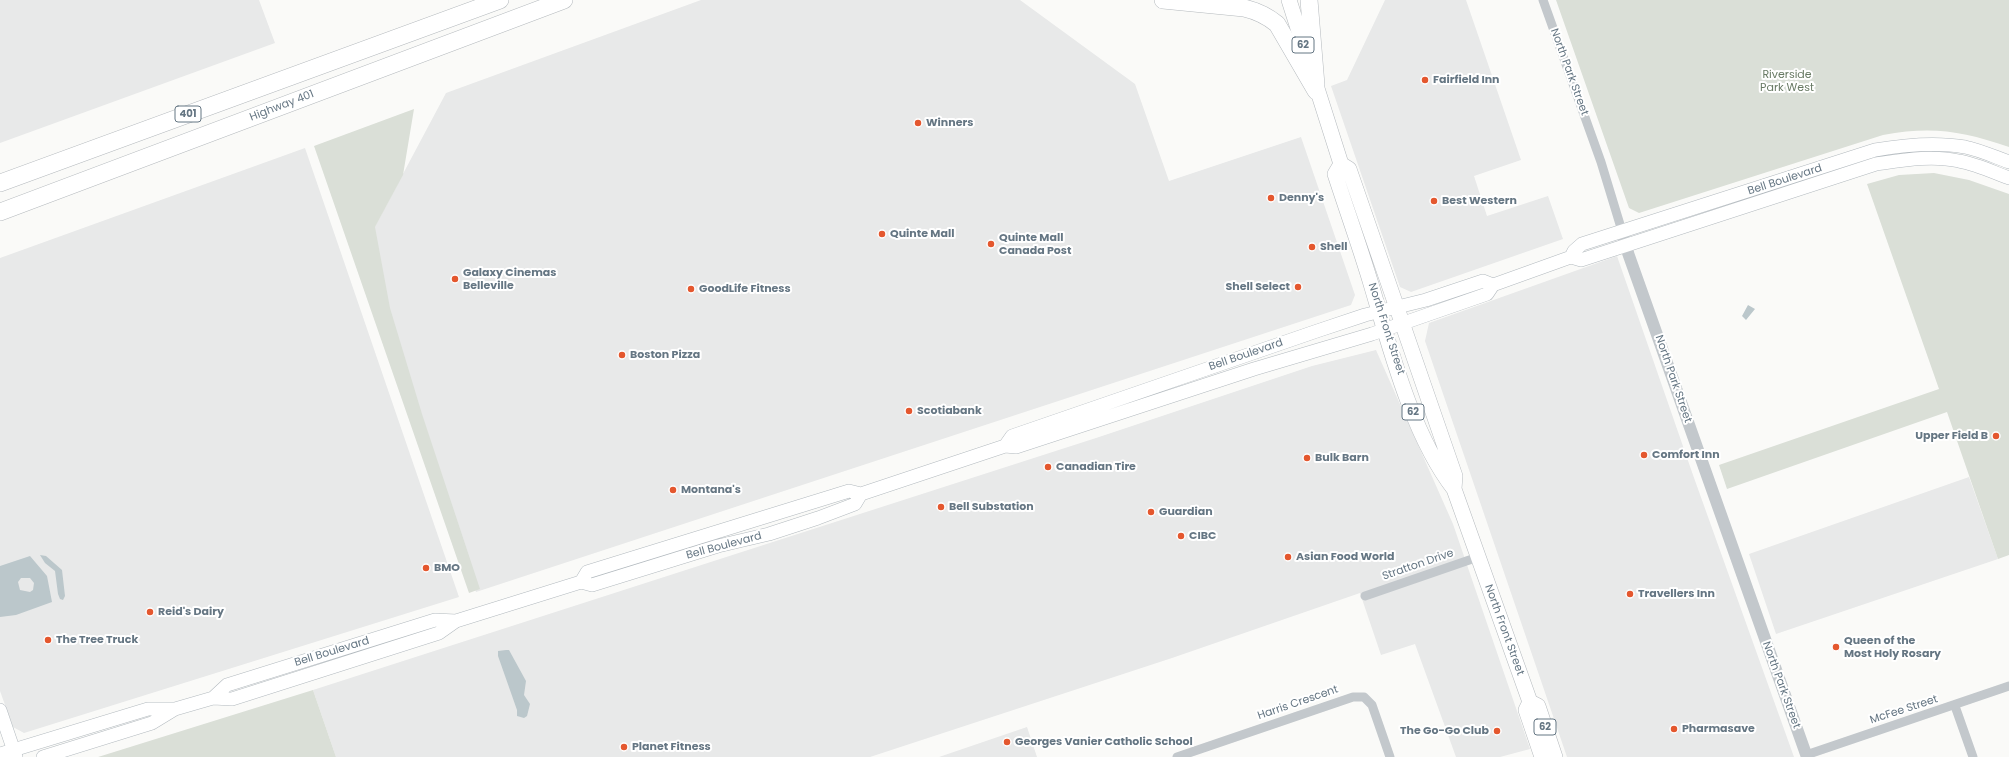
<!DOCTYPE html>
<style>
body{margin:0}
canvas{display:block;background:#fafaf8}
</style>
<canvas width="2009" height="757"></canvas>
<script>
const ctx = document.querySelector('canvas').getContext('2d');
ctx.lineJoin = 'round';
function fill(path, color) {
  ctx.fillStyle = color;
  ctx.fill(path, 'evenodd');
}
function stroke(path, color, width, dash) {
  ctx.strokeStyle = color;
  ctx.lineWidth = width;
  ctx.lineCap = dash ? 'butt' : 'round';
  ctx.setLineDash(dash || []);
  ctx.stroke(path);
}
function label(font, color, halo, rows, align = 'center') {
  ctx.font = font + ' Poppins,sans-serif';
  ctx.lineWidth = 4;
  ctx.setLineDash([]);
  ctx.textBaseline = 'middle';
  ctx.strokeStyle = halo;
  ctx.fillStyle = color;
  for (const [text, x, y, turn = 0] of rows) {
    ctx.save();
    ctx.translate(x, y);
    ctx.rotate((+turn || 0) * Math.PI / 180);
    ctx.textAlign = isNaN(turn) ? turn : align;
    if (halo) ctx.strokeText(text, 0, 0);
    ctx.fillText(text, 0, 0);
    ctx.restore();
  }
}
const built = new Path2D(`
 M0,0H259L275,43L0,143Z
 M701,0H1020L1135,84L1169,181L1301,137L1355,295L1351,305L476,592L363,249L446,93Z
 M1385,0H1466L1521,160L1474,176L1487,216L1548,196L1563,239L1411,292L1400,287L1331,86L1347,80Z
 M305,148L459,597L24,733L13,727L0,691V258Z
 M1617,256L1693,475L1794,757H1567L1425,341L1429,323Z
 M1376,350L1453,524L1530,749L1500,757H1456L1415,644L1381,655L1360,593L1172,658L870,757H336L313,690L1096,438L1312,366Z
 M1969,477L1998,559L1776,634L1749,554Z
 M1027,727L1037,757H939Z`);
const green = new Path2D(`
 M1556,0H2009V147C1962,131 1932,126 1883,135L1639,213L1629,208Z
 M414,109L403,175L375,227L390,308L422,414L480,589L469,593L314,146Z
 M1934,173L1969,180L2009,194V555L1998,559L1947,412L1727,489L1719,465L1939,389L1867,184L1899,175Z
 M313,690L336,757H98Z`);
const water = new Path2D(`
 M1748,305L1755,309L1746,320L1742,316Z
 M40,555L46,556L62,570L65,596L63,600L60,599L58,594L55,571L45,563Z
 M30,556L47,576L52,602L16,615L0,617V566ZM21,578H30L34,583L33,590L30,592L20,590L18,582Z
 M506,650H509L526,681L524,695L530,704L527,716L524,718L517,716V710L498,656V651Z`);
const minor = new Path2D(`
 M1543,0L1601,162L1622,231
 M1365,596L1478,557
 M1955,706L1973,757
 M1806,755L2009,686
 M1177,757L1353,697H1364L1372,705L1390,757`);
const tertiary = new Path2D(`
 M1622,231L1628,253L1807,757`);
const secondary = new Path2D(`
 M1571,257L1574,251L1582,244L1875,150C1904,145 1935,142 1965,147C1980,150 1995,157 2009,162
 M1005,446L1012,436L1317,331L1365,315L1426,300L1483,281L1493,285
 M581,582L587,572L849,491L861,494L1005,446L1016,447L1254,369L1372,334L1487,294L1493,285L1571,257L1581,260L1876,164C1904,160 1932,155 1959,161C1976,164 1993,172 2009,178
 M213,698L227,685L435,620L456,621L581,582L592,585L718,546L769,534L818,518L855,504L861,494
 M0,710L16,757
 M0,754L148,709H175
 M43,757L152,723L175,709L213,698L232,699L439,633L456,621`);
const primary = new Path2D(`
 M1289,0L1341,164L1349,169L1455,476L1454,489
 M1341,164L1335,174C1347,211 1360,247 1371,284C1390,348 1413,437 1454,489L1530,702L1526,710L1542,757
 M1530,702L1538,706L1555,757`);
const motorway = new Path2D(`
 M1163,0L1244,8C1257,11 1266,15 1277,24L1316,91
 M1309,0L1316,85
 M0,183L500,0
 M0,212L564,0`);
const markers = [
 [1425,80,4,"#e4572e"],
 [918,123,4,"#e4572e"],
 [1271,198,4,"#e4572e"],
 [1434,201,4,"#e4572e"],
 [882,234,4,"#e4572e"],
 [991,244,4,"#e4572e"],
 [1312,247,4,"#e4572e"],
 [455,279,4,"#e4572e"],
 [1298,287,4,"#e4572e"],
 [691,289,4,"#e4572e"],
 [622,355,4,"#e4572e"],
 [909,411,4,"#e4572e"],
 [1996,436,4,"#e4572e"],
 [1644,455,4,"#e4572e"],
 [1307,458,4,"#e4572e"],
 [1048,467,4,"#e4572e"],
 [673,490,4,"#e4572e"],
 [941,507,4,"#e4572e"],
 [1151,512,4,"#e4572e"],
 [1181,536,4,"#e4572e"],
 [1288,557,4,"#e4572e"],
 [426,568,4,"#e4572e"],
 [1630,594,4,"#e4572e"],
 [150,612,4,"#e4572e"],
 [48,640,4,"#e4572e"],
 [1836,647,4,"#e4572e"],
 [1674,729,4,"#e4572e"],
 [1497,731,4,"#e4572e"],
 [1007,742,4,"#e4572e"],
 [624,747,4,"#e4572e"]
];
const shields = [
 [1303,45,22],
 [188,114,26],
 [1413,412,22],
 [1545,727,22]
];
const shieldNames = [
 ["62",1303,45],
 ["401",188,114],
 ["62",1413,412],
 ["62",1545,727]
];
const streetNames = [
 ["North Park Street",1569,72,70],
 ["Highway 401",282,106,-21],
 ["Bell Boulevard",1785,180,-18],
 ["North Front Street",1386,329,72],
 ["Bell Boulevard",1246,355,-19],
 ["North Park Street",1673,379,71],
 ["Bell Boulevard",724,546,-15],
 ["Stratton Drive",1418,565,-19],
 ["North Front Street",1504,630,70],
 ["Bell Boulevard",332,652,-17],
 ["North Park Street",1781,685,70],
 ["Harris Crescent",1298,703,-19],
 ["McFee Street",1904,710,-18]
];
const parkNames = [
 ["Riverside",1787,75],
 ["Park West",1787,88]
];
const poiNames = [
 ["Fairfield Inn",1433,80],
 ["Winners",926,123],
 ["Denny's",1279,198],
 ["Best Western",1442,201],
 ["Quinte Mall",890,234],
 ["Quinte Mall",999,238],
 ["Canada Post",999,251],
 ["Shell",1320,247],
 ["Galaxy Cinemas",463,273],
 ["Belleville",463,286],
 ["Shell Select",1290,287,"right"],
 ["GoodLife Fitness",699,289],
 ["Boston Pizza",630,355],
 ["Scotiabank",917,411],
 ["Upper Field B",1988,436,"right"],
 ["Comfort Inn",1652,455],
 ["Bulk Barn",1315,458],
 ["Canadian Tire",1056,467],
 ["Montana's",681,490],
 ["Bell Substation",949,507],
 ["Guardian",1159,512],
 ["CIBC",1189,536],
 ["Asian Food World",1296,557],
 ["BMO",434,568],
 ["Travellers Inn",1638,594],
 ["Reid's Dairy",158,612],
 ["The Tree Truck",56,640],
 ["Queen of the",1844,641],
 ["Most Holy Rosary",1844,654],
 ["Pharmasave",1682,729],
 ["The Go-Go Club",1489,731,"right"],
 ["Georges Vanier Catholic School",1015,742],
 ["Planet Fitness",632,747]
];
fill(built, '#e8e9e9');
fill(green, '#dadfd7');
fill(water, '#bbc7cb');
stroke(secondary, '#b3babf', 14);
stroke(primary, '#b5babe', 16);
stroke(motorway, '#b4b9bd', 18);
stroke(minor, '#c3c8cc', 9);
stroke(tertiary, '#c3c8cc', 12);
stroke(secondary, '#fff', 13);
stroke(primary, '#fff', 15);
stroke(motorway, '#fff', 17);
for (const [x, y, r, color] of markers) {
  const dot = new Path2D();
  dot.arc(x, y, r, 0, 2 * Math.PI);
  ctx.fillStyle = color;
  ctx.fill(dot);
  stroke(dot, '#fff', 1.5);
}
for (const [x, y, w] of shields) {
  const box = new Path2D();
  box.roundRect(x - w / 2, y - 8, w, 16, 3);
  ctx.fillStyle = '#fff';
  ctx.fill(box);
  stroke(box, '#657683', 1);
}
label('bold 10px', '#657683', null, shieldNames);
label('11px', '#657683', '#fff', streetNames);
label('11px', '#687a64', '#fff', parkNames);
label('bold 11px', '#657683', '#fff', poiNames, 'left');
</script>
